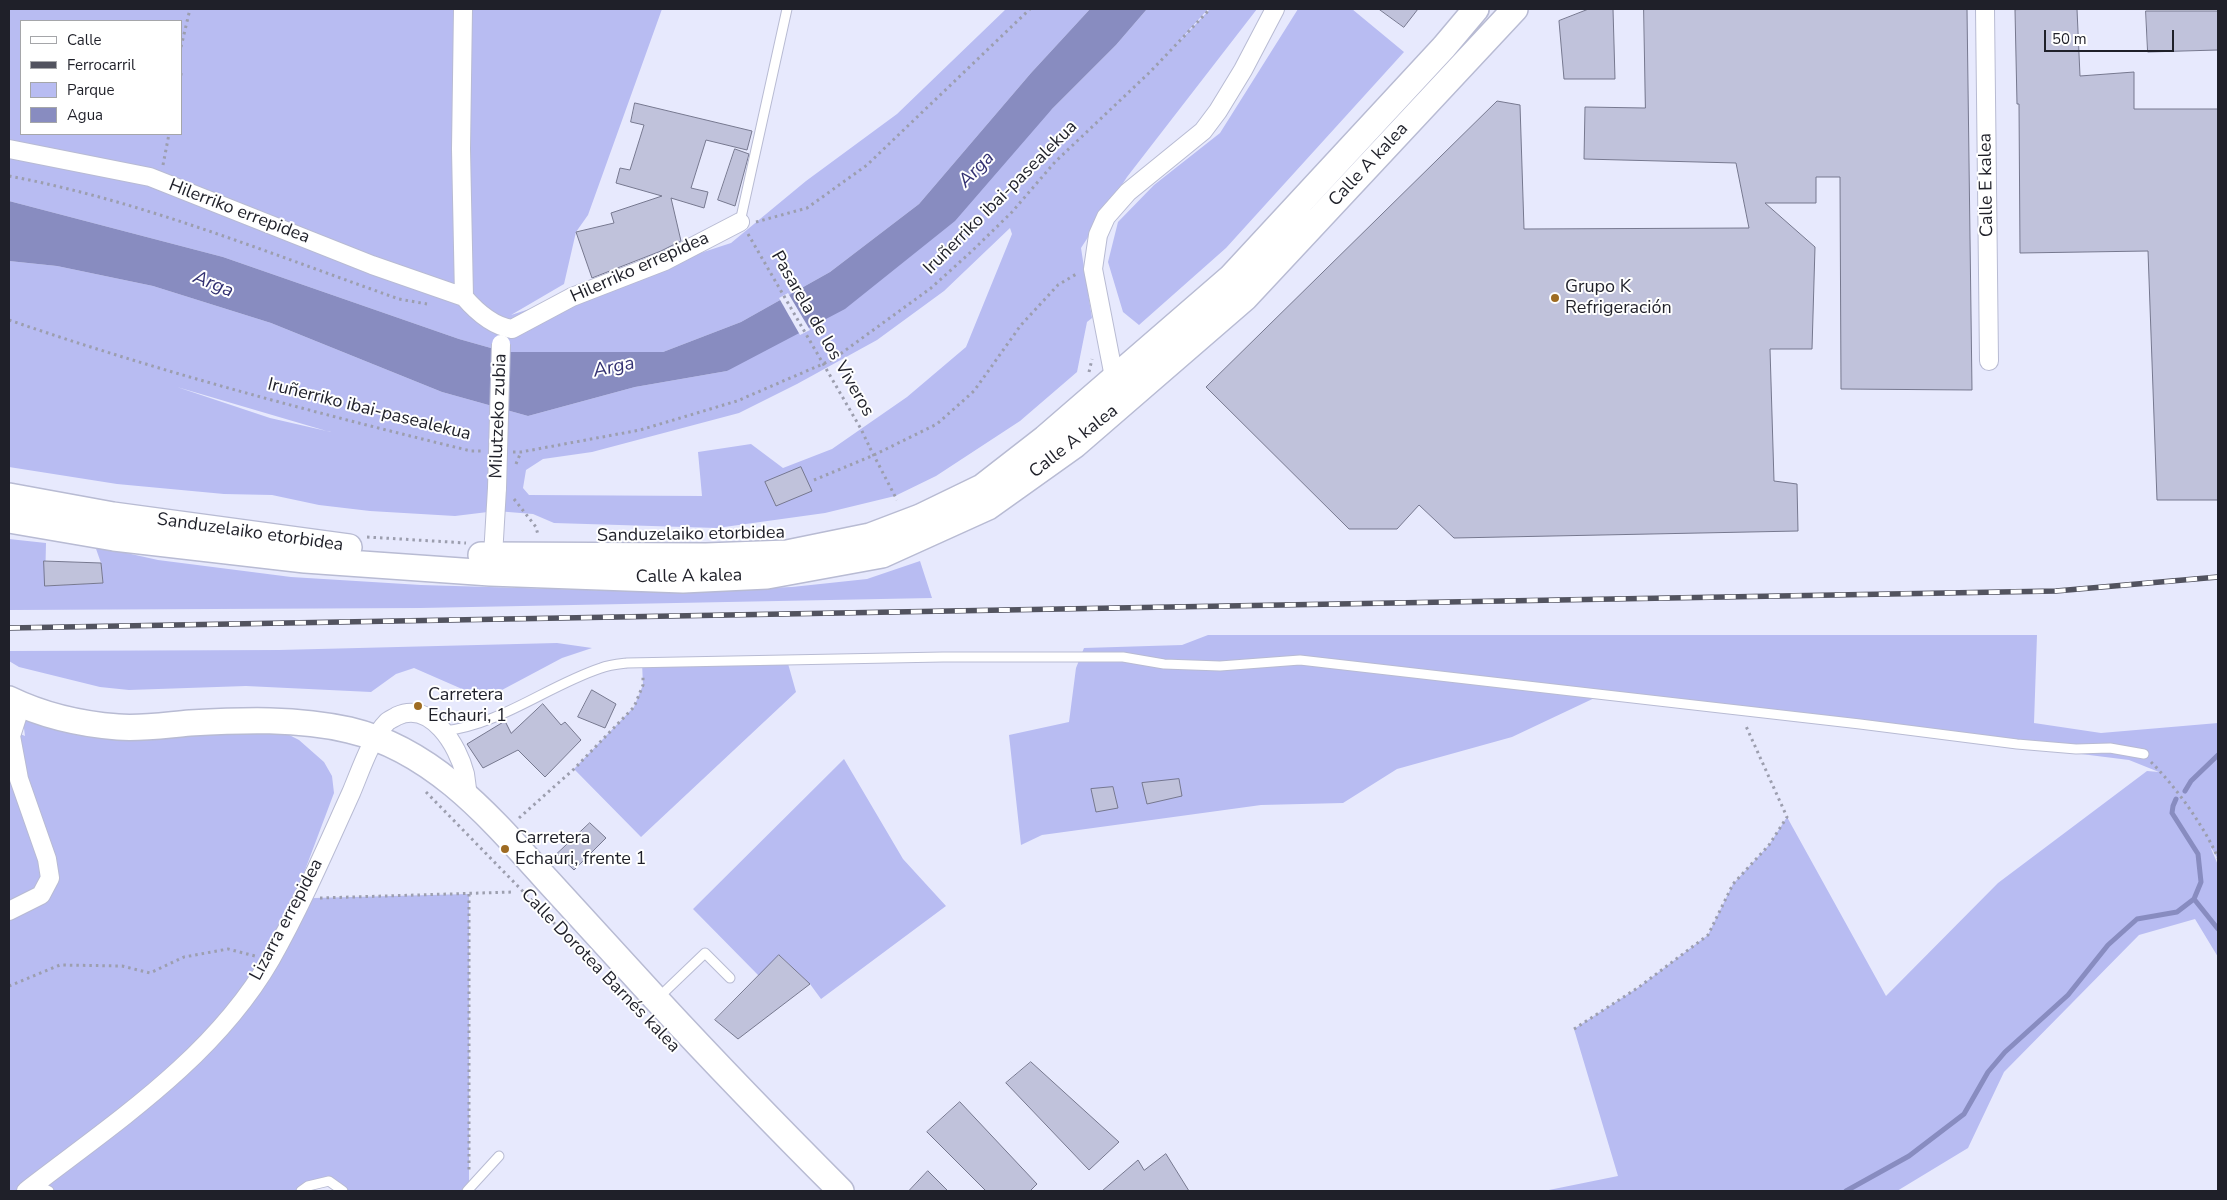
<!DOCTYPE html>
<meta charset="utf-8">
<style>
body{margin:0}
#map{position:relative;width:2227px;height:1200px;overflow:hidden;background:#e7e9fd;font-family:"Nunito Sans",sans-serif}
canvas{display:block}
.frame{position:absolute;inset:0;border:10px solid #1f2029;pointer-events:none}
.legend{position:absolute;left:20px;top:20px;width:162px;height:115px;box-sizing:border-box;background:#fff;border:1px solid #a5a6a9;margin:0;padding:6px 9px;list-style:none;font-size:15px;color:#1f2029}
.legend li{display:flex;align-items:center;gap:10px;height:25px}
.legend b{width:25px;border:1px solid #a5a6a9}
.scale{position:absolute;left:2044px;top:30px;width:130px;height:22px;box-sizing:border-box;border:2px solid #1f2029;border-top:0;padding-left:6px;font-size:15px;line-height:18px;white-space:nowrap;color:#1f2029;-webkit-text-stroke:4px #fff;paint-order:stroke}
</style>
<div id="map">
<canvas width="2227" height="1200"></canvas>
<div class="frame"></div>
<ul class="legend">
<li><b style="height:6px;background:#fff"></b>Calle</li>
<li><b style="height:6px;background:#52535f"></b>Ferrocarril</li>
<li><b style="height:14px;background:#b8bcf2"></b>Parque</li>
<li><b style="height:14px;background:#888cc0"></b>Agua</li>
</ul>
<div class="scale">50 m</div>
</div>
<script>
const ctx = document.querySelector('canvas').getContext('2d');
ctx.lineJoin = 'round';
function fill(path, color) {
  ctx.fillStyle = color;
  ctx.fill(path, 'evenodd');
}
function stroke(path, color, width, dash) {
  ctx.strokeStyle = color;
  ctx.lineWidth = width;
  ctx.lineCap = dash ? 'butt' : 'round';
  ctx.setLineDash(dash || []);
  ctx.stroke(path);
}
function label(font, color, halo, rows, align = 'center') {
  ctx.font = font + ' "Nunito Sans",sans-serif';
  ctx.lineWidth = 4;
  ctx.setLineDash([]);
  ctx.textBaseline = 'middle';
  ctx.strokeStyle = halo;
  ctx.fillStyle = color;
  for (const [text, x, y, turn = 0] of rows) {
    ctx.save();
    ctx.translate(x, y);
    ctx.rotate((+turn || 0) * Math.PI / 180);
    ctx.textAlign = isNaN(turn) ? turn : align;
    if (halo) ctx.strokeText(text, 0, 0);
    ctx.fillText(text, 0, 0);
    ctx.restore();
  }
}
const green = new Path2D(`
 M9,9H662L588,215L576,232L564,284L511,315L731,243L806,181L897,114L1006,9H1090L1031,73L919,204L830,272L741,322L663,352H505L459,339L223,257L9,201ZM21,21H181V134H21Z
 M1147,9H1208L1174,47L1210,9H1257L1127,177L1081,248L1092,318L1087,322L1077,372L1020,421L936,476L895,496L825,513L717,528L554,523L533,514L496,511L455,516L370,511L319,505L272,495L224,494L117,484L9,467V261L57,266L153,286L271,323L442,392L528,416L635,387L727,371L1052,109L1116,45ZM1010,228L1012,234L966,347L907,397L832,449L783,468L751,444L698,452L702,496L529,495L523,488L526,470L543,459L592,452L739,413L797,384L877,340L944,291ZM177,387L330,432H331L270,418Z
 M1298,9H1352L1404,52L1226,248L1139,325L1123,312L1108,262L1118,222L1154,185L1220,133Z
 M9,539L46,543L45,586L103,583L101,563L95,546L158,560L291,577L421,585L658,592L792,587L867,579L920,561L932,598L420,608L9,610Z
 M1208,635H2037L2034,723L2101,733L2218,723V859L2210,846L2218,865V957L2195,919L2139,935L2004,1072L1968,1148L1897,1191H1544L1618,1176L1574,1029L1639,987L1708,935L1733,884L1769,845L1787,817L1886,996L1998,883L2147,771L2159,772L2129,760L1603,694L1512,737L1397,769L1343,803L1261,805L1042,835L1021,845L1009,735L1069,722L1076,668L1084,648L1182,645Z
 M557,643L592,648L562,658L485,699L414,668L396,674L371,692L246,686L129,690L100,687L19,667L9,661V651L279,650Z
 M787,660L796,692L641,837L574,769L634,707L643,685L642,663Z
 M21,705L121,728L260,720L299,740L324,762L332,776L334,793L296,894L314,898L469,894V1189L467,1191H343L329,1181L301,1191H49L36,1184L26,1191H9V729L25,736Z
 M844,759L903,859L946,906L821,999L810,984L779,955L759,976L693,909Z`);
const water = new Path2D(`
 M1090,9H1147L1116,45L1052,109L955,221L845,309L727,371L635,387L528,416L442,392L271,323L153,286L57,266L9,261V201L223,257L459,339L505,352H663L741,322L830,272L919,204L1031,73Z`);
const pier = new Path2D(`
 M788,293L810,330L800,335L779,298Z`);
const stream = new Path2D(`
 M2185,791L2191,781L2218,755
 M2194,899L2218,929
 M1846,1191L1909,1156L1964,1114L1988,1072L2005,1052L2068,995L2108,945L2137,919L2177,912L2194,899L2201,882L2198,854L2172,813L2173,806L2176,799`);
const building = new Path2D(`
 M1379,9H1418L1404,27Z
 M1589,9H1613L1615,79H1564L1559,21Z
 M1644,9H1967L1972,390L1841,389L1840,177H1816V203H1765L1815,247L1812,349H1770L1774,481L1797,484L1798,531L1454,538L1419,505L1397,529H1349L1206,387L1497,101L1520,105L1524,229L1749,228L1736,163L1584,159L1585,107L1645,108Z
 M2077,9L2080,76L2134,72V109H2218V500H2157L2148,251L2020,253L2019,104H2017L2015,10Z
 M2146,11H2218V50L2148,52Z
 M635,103L752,131L747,150L706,140L691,188L708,192L704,208L671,198L681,241L661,251L592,278L576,232L614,223L611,213L662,196L616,183L620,168L630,170L644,125L631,122Z
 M735,149L749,154L735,206L718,200Z
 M801,467L812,491L776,506L765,482Z
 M44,561L101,563L103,583L45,586Z
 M592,690L616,704L605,728L578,717Z
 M543,704L561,725L565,722L581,740L545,777L518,750L483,768L467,744L505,721L511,733Z
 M1179,779L1182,796L1147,804L1142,783Z
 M1113,787L1118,808L1096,812L1091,789Z
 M590,823L606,838L574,870L557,854Z
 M779,955L810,984L738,1039L715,1020Z
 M1031,1062L1119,1142L1089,1170L1006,1083Z
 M960,1102L1037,1184L1030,1191H986L927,1132Z
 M1166,1154L1189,1191H1102L1138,1160L1144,1170Z
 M928,1171L948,1191H909Z`);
const path = new Path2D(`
 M181,47L190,9
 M181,73V79
 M163,165L169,134
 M9,176C142,201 271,254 399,299L427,304
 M756,222L807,208L867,165L1030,9
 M9,320C160,372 315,413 471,451H482
 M1089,372L1092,359
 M870,448L897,500
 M513,452H521L640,430L737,401L832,360L931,288L972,251L1012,212L1055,162L1150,72L1210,9
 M516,464L521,452
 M814,480L874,455L937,424L974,391L1021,325L1058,285L1078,273
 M514,499L536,527L538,535
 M367,537L466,543
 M2151,762C2176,787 2204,826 2218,858
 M426,792L586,956
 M519,818L574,769L634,707L643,685V675
 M469,894V1171
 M320,898L513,892
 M9,986L60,965L122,966L150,973L184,957L228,949L255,956
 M1574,1029L1639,987L1708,935L1733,884L1769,845L1787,817L1745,724`);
const lane = new Path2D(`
 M740,222L787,9
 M444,731C502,724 547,686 601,668C609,665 619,664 627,663L943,657H1123L1164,664L1220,666L1300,660L1860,724L2017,744L2076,749L2110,748L2144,754
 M657,999L705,953L730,978
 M36,1184L49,1191
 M301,1191L308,1186L329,1181L343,1191
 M467,1191L499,1156`);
const street = new Path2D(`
 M463,9L461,149L464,297
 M1985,9L1989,361
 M9,149L150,177L372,265L464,297C476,311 493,326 512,329L572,297L665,261L740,222
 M1114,377L1093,269L1098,235L1106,217L1128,192L1203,131L1218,111L1243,70L1275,9
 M493,556L497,488
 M9,911L41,895L50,878L47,859L19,779L11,736L21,705
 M26,1191C114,1123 214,1058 271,959C301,906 326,848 351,793C360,772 371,738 387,722C389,720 394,718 397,716C431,700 458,746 465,774C466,781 467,789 468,797`);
const secondary = new Path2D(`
 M9,496L113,515L349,547
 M9,520L114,538L305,560L490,573L683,580L767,576L882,555L988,507L1075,445L1245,298L1515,9
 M481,555L706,556L787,553L870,536L920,517L982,487L1045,438L1231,277L1444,47L1476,9
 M9,699C44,716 79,724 118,727C141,729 166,725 190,723C243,720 297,718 349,730C434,750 491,818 547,880C583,919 619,959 655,998C716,1064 778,1128 841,1191`);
const rail = new Path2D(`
 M9,628L2056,591L2218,577`);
const pathBridge = new Path2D(`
 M748,234L861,429L870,448`);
const streetBridge = new Path2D(`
 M497,488L501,344`);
const markers = [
 [1555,298,5,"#9e6b22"],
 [418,706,5,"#9e6b22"],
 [505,849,5,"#9e6b22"]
];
const streetNames = [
 ["Calle A kalea",1369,165,-47],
 ["Calle E kalea",1987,185,-91],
 ["Iruñerriko ibai-pasealekua",1001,198,-45],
 ["Hilerriko errepidea",239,212,21],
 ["Hilerriko errepidea",640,268,-24],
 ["Pasarela de los Viveros",822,334,60],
 ["Iruñerriko ibai-pasealekua",369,410,14],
 ["Milutzeko zubia",499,416,-88],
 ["Calle A kalea",1074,442,-38],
 ["Sanduzelaiko etorbidea",250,533,8],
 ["Sanduzelaiko etorbidea",691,535,-1],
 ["Calle A kalea",689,577,-1],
 ["Lizarra errepidea",287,920,-62],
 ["Calle Dorotea Barnés kalea",600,971,46]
];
const poiNames = [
 ["Grupo K",1565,288],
 ["Refrigeración",1565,309],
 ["Carretera",428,696],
 ["Echauri, 1",428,717],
 ["Carretera",515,839],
 ["Echauri, frente 1",515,860]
];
const waterNames = [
 ["Arga",977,170,-46],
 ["Arga",213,285,22],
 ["Arga",614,368,-12]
];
fill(green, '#b8bcf2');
fill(water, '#888cc0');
fill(pier, '#e7e9fd');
stroke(stream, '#888cc0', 5);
fill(building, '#c0c2db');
stroke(building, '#76788f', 1);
stroke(lane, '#b8bbd3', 11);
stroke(street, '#b8bbd3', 20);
stroke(secondary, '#b8bbd3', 28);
stroke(path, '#9c9eae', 3, [2.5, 4]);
stroke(lane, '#fff', 9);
stroke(street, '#fff', 18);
stroke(secondary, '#fff', 25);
stroke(rail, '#52535f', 5.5);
stroke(rail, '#fff', 4, [11]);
stroke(streetBridge, '#b8bbd3', 20, []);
stroke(pathBridge, '#9c9eae', 3, [2.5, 4]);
stroke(streetBridge, '#fff', 18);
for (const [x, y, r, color] of markers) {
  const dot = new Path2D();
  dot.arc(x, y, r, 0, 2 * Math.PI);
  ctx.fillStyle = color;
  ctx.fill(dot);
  stroke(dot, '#fff', 2);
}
label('18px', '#1f2029', '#fff', streetNames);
label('18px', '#1f2029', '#fff', poiNames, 'left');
label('italic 19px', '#333172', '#fff', waterNames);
</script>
